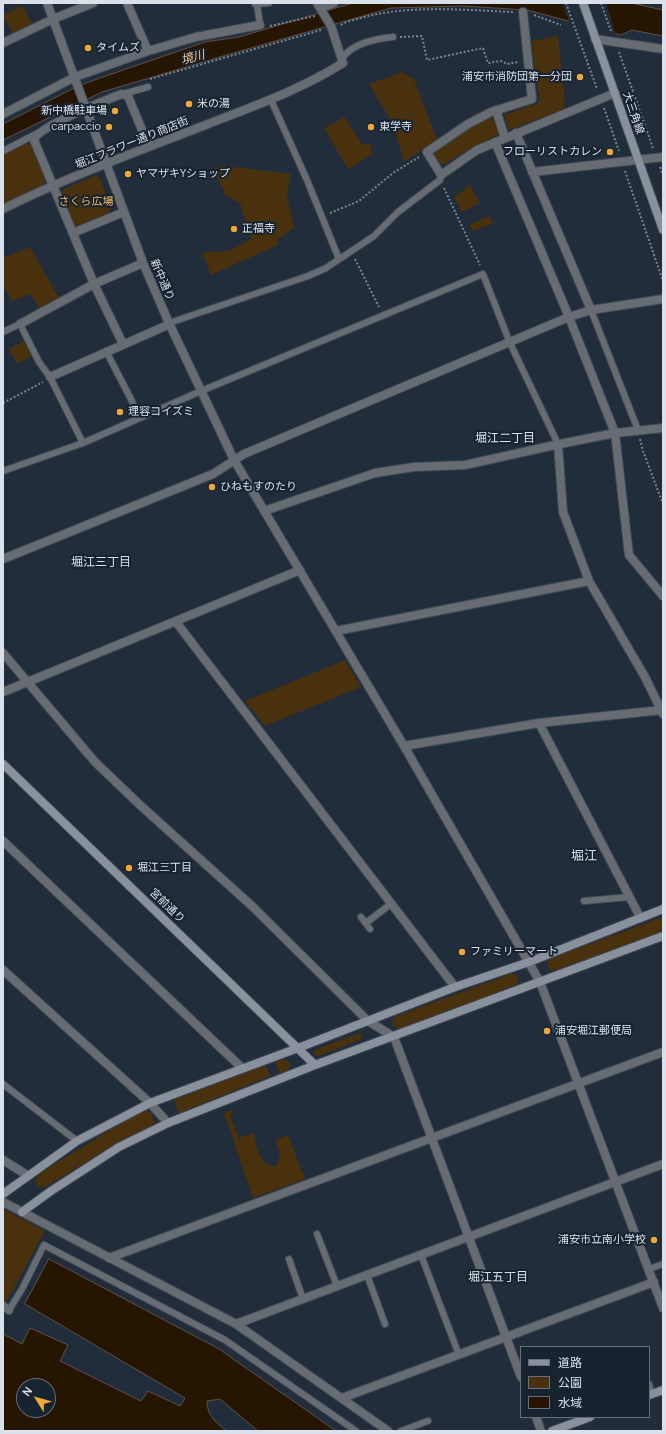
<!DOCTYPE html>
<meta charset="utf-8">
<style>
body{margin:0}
#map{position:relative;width:666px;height:1434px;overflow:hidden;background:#212d3a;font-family:Manrope,"Noto Sans JP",sans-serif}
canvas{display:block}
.frame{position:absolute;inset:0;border:4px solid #dae1ea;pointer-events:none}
.legend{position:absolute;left:520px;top:1346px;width:130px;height:72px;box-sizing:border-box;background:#182330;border:1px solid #666f7a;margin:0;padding:5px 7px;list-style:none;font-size:12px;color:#dae1ea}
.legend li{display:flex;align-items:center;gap:8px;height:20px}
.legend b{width:20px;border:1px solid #666f7a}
.north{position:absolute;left:16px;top:1378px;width:40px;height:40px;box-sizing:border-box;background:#182330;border:1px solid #666f7a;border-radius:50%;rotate:307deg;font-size:11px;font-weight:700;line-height:16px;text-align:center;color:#dae1ea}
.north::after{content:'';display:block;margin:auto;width:14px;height:18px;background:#eda83b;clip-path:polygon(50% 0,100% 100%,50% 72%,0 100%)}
</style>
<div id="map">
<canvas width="666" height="1434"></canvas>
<div class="frame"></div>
<ul class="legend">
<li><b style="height:5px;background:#88919c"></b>道路</li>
<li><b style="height:11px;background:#48310c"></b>公園</li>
<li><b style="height:11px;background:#261500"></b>水域</li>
</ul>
<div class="north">N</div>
</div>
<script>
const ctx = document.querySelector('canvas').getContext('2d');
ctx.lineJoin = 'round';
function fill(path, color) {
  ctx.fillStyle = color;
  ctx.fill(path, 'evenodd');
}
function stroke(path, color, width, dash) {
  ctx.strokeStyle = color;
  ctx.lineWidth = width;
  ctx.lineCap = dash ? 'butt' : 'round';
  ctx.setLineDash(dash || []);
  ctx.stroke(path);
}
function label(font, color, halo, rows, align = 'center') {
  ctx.font = font + ' Manrope,"Noto Sans JP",sans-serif';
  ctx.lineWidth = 4;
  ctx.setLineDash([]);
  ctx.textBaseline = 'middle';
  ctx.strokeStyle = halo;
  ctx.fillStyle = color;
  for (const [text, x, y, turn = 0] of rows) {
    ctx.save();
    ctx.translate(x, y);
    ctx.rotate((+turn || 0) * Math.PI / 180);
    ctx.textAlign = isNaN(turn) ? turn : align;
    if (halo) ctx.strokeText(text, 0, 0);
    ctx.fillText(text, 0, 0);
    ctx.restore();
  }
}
const green = new Path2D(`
 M22,5L32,23L13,34L3,16Z
 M558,36L565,104L564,107L559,111L509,130L504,115L540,102L531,41Z
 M402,72L414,79L437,140L404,162L393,124L369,84Z
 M345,117L362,145L370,143L373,154L348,169L324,128Z
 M489,118L495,119L500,134L471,148L445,164H438L433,156L435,152L473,126Z
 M26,143L32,146L46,180L42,186L3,204V154Z
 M226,166L291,174L287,193L294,228L277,240L278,245L211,275L202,253L229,251L251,239L240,203L225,195L214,167Z
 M96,175L100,178L111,209L108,215L79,227L73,223L61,194L64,189Z
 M470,185L480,203L462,212L454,197Z
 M489,216L493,223L473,231L469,225Z
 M30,247L59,298L39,309L31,294L12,301L3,284V258Z
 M24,341L32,356L17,364L9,349Z
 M345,660L361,687L265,726L245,701Z
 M663,917V931L557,970H551L548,967V962L552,958Z
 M511,974H516L519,982L516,985L399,1029L392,1025L393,1020L396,1016Z
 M359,1033L363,1036L360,1040L318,1056L314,1055L315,1050Z
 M283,1059L288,1061L291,1066L286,1071L280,1073L275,1062Z
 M266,1065L270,1076L179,1113L174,1100Z
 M232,1110L234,1113L230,1115L239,1138L253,1133C257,1143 260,1171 277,1165L280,1153L275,1140L288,1135L305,1179L253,1198L224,1113Z
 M146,1111L151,1113L155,1123L151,1126L117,1143L45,1187L37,1186L35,1181L39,1174L139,1112Z
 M3,1209L45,1231L7,1301L4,1302Z`);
const water = new Path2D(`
 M353,3H631L663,10V36L632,30L621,35L527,10L463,6L391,8L230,54L102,92L3,140V124L78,86L100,78L205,42L239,37Z
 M49,1259L219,1349L336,1431H258L220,1399L207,1401C207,1416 216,1423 227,1431H3V1334L22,1344L30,1328L68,1345L60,1361L141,1401L148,1391L180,1406L185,1398L25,1304ZM24,1386H48V1410H24Z`);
const pier = new Path2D(`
 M562,3H606L616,36L570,24Z`);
const path = new Path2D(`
 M566,3L597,89
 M601,3L611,31
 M534,15L561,25
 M341,25C344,22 352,21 357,19C408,4 462,10 514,12
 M270,26L315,16
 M400,37L422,36L427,60L483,48L488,63L501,61L507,64L518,62
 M619,52L653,148
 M150,79L321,30
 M604,108L619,151
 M660,167L663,175
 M625,171L663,281
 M444,188L480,265
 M330,213L359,201L393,173L419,157
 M355,259L379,307
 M3,403L43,382
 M640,439L643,451L663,504`);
const lane = new Path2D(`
 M255,4L269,3
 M257,4L260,25
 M342,58C354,43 374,39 393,37
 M123,94L148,87
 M271,100L307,180L339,259
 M3,151L38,133
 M591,310L638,430
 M169,323L308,276L326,268L374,236L398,212L440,180L441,175
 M3,332L20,324L39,362L50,377L83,443
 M106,351L132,401L137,418
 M3,471L83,443L201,391L483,274L510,343L558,444
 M584,901L629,897
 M361,917L370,929
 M366,923L392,903
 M3,1084L77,1141
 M317,1234L337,1286
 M421,1255L459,1355
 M289,1259L303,1299
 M649,1269L663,1264
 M367,1275L385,1324
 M9,1310L22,1289L44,1245L225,1340L356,1431
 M649,1384L652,1394
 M401,1431L428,1421`);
const street = new Path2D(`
 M47,3L143,263L169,323L234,460L404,746L540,982L663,1308
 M321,8L334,3
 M523,12L532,99L491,112L468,124L427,152L441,175L477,150L615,93
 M595,39L663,49
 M3,43L53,19L93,3
 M148,51L196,37L260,25
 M496,110L505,138
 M3,114L75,77L148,51L127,3
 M516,133L591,310
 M495,142L569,317L615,433L629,555L663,596
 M532,172L663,157
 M3,209C69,176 139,151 208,124C254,106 300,90 343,63L331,26L317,3
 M73,233L124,212
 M20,324L94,284L143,263
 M123,344L94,284L34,140C37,127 106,100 122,94L128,96L149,147
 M50,377L170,324
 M558,444L563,512L589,581L645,677L663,714
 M264,511L375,473L414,467L465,465L555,445L615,433L663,428
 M3,559L213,474L244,454L569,317L591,310L663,299
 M176,622L455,987
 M336,631L589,581
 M3,653L95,762L140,805L252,906L368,1021L394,1037L521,1377
 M3,692L300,570
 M539,723L640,917
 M404,746L539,723L662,710
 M3,841L242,1068
 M3,970L150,1103L168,1123
 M3,1160L27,1175
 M3,1202L236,1324L388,1431
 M109,1258L663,1052
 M3,1306L9,1310
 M236,1324L663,1164
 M342,1398L654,1282
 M536,1417L541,1431`);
const secondary = new Path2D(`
 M583,3L663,230
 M3,764L315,1065
 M3,1194L77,1141L150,1103L298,1048L455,987L529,962L663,909
 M22,1212L51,1191L119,1147L168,1123L315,1065L663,936
 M649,1395L663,1390
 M552,1431L590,1417`);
const markers = [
 [88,48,4,"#eda83b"],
 [580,77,4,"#eda83b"],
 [189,104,4,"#eda83b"],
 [115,111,4,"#eda83b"],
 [109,127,4,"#eda83b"],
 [371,127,4,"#eda83b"],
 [610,152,4,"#eda83b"],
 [128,174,4,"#eda83b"],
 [234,229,4,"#eda83b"],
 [120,412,4,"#eda83b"],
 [212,487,4,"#eda83b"],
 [129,868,4,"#eda83b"],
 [462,952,4,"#eda83b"],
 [547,1031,4,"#eda83b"],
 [654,1240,4,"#eda83b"]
];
const poiNames = [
 ["タイムズ",96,48],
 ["浦安市消防団第一分団",572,77,"right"],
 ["米の湯",197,104],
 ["新中橋駐車場",107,111,"right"],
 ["carpaccio",101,127,"right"],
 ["東学寺",379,127],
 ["フローリストカレン",602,152,"right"],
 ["ヤマザキYショップ",136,174],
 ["正福寺",242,229],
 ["理容コイズミ",128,412],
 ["ひねもすのたり",220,487],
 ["堀江三丁目",137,868],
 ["ファミリーマート",470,952],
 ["浦安堀江郵便局",555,1031],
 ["浦安市立南小学校",646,1240,"right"]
];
const streetNames = [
 ["大三角線",633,113,71],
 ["堀江フラワー通り商店街",132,143,-22],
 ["新中通り",162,280,67],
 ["宮前通り",167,906,44]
];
const parkNames = [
 ["さくら広場",86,202]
];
const waterNames = [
 ["境川",193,58,-15]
];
const neighbourhoodNames = [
 ["堀江二丁目",505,439],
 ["堀江三丁目",101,563],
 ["堀江五丁目",498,1278]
];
const quarterNames = [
 ["堀江",584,856]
];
fill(green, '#48310c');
fill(water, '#261500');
stroke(water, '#5c5246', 1);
fill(pier, '#212d3a');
stroke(lane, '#3f4a56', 8);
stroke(street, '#3f4a56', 10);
stroke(secondary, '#3f4a56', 10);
stroke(path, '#7b848f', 2, [2, 2]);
stroke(lane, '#676c73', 6);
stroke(street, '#676c73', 8);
stroke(secondary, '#88919c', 8);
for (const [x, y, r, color] of markers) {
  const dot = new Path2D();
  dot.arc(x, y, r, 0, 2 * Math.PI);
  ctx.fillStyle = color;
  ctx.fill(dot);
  stroke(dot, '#182330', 1.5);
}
label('11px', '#dae1ea', '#182330', poiNames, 'left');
label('11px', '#dae1ea', '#182330', streetNames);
label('11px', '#f5ba63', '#182330', parkNames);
label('italic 12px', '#f5c88a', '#182330', waterNames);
label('12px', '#dae1ea', '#182330', neighbourhoodNames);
label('13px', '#dae1ea', '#182330', quarterNames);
</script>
